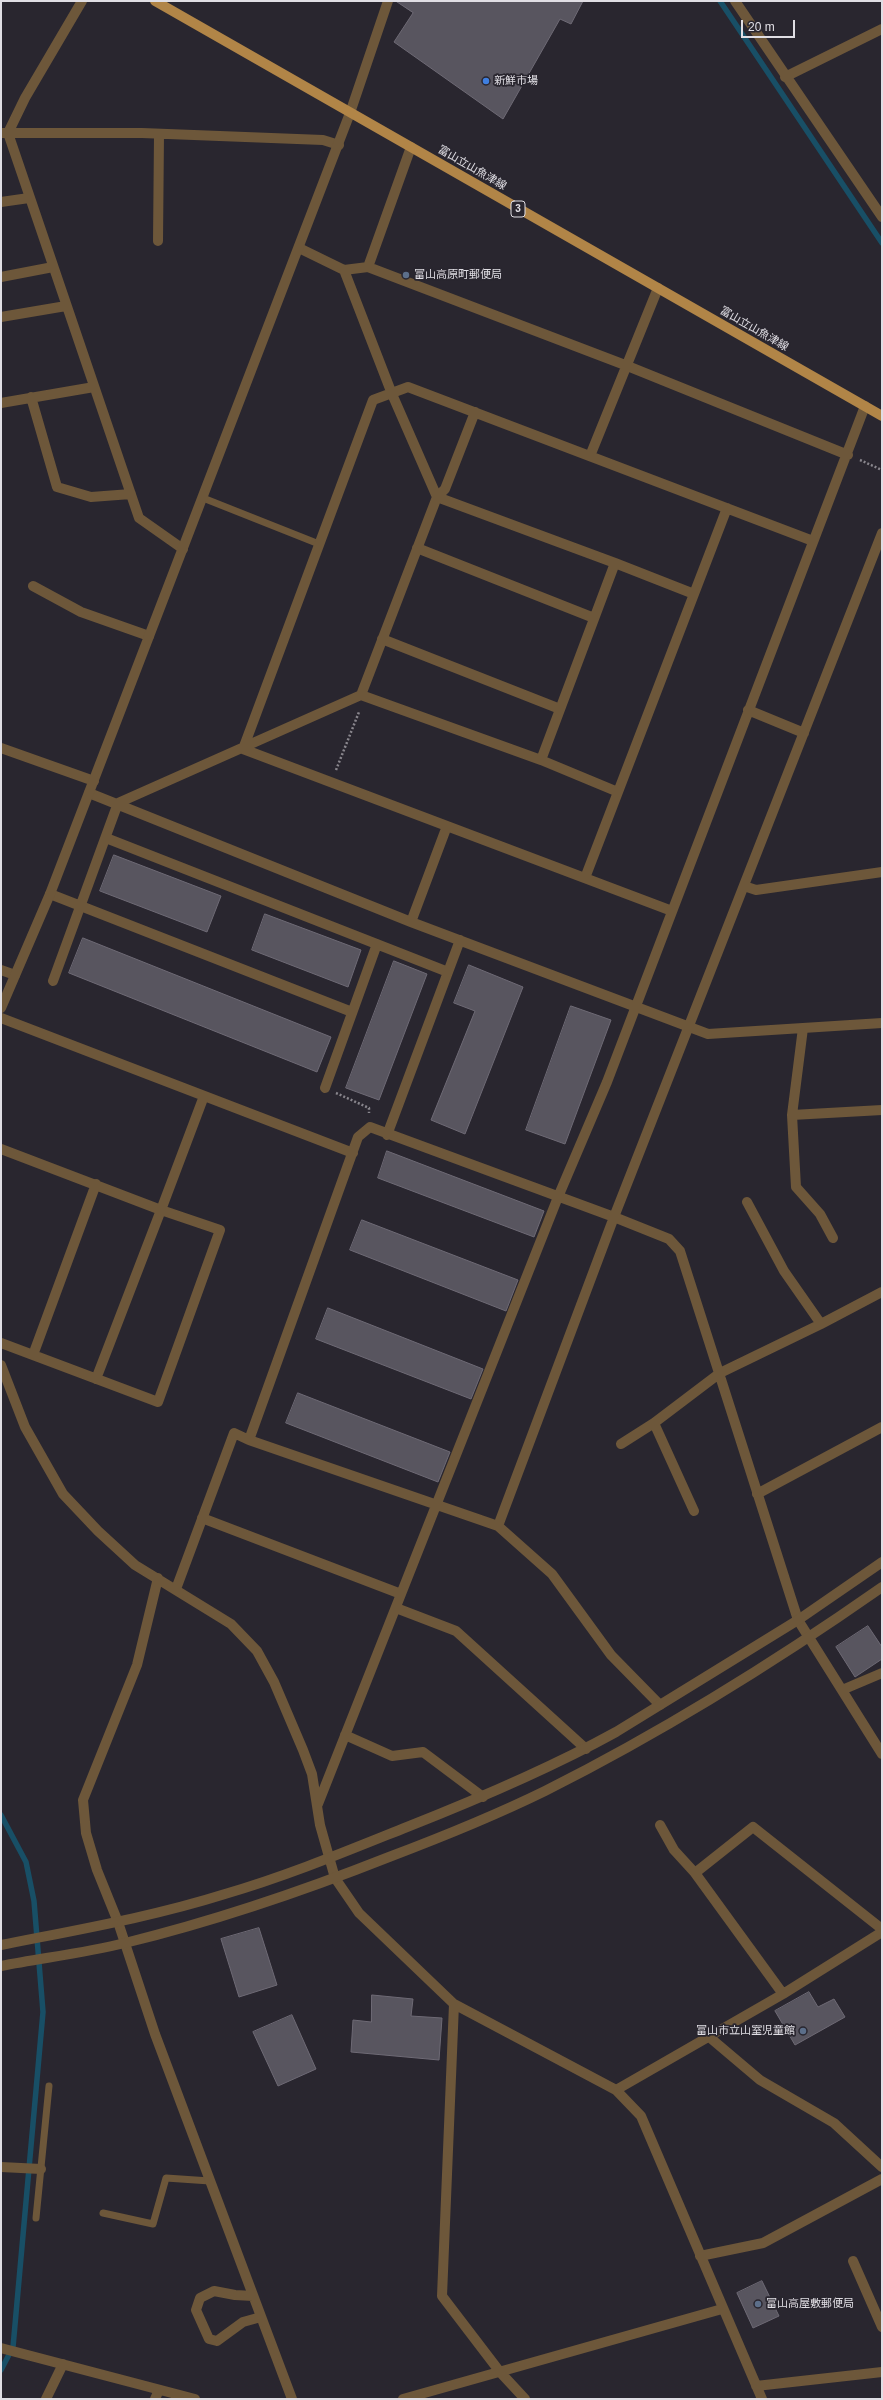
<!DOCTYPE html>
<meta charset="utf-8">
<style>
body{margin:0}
#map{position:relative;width:883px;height:2400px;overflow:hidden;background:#29262f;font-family:Arial,sans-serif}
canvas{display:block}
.frame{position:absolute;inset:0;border:2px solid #e0dee4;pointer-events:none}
.scale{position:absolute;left:741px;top:20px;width:54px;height:18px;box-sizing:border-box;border:2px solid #e0dee4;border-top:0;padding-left:5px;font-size:12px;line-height:14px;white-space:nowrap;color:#e0dee4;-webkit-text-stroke:3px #29262f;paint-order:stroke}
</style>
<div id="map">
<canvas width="883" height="2400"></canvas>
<div class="frame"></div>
<div class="scale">20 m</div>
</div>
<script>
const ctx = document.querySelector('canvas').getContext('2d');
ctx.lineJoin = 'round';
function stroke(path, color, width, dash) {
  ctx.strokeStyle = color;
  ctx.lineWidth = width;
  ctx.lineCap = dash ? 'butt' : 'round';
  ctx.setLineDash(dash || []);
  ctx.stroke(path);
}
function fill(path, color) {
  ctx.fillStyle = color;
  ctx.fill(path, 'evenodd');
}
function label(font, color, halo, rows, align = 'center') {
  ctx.font = font + ' Arial,"Noto Sans JP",sans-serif';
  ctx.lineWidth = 3.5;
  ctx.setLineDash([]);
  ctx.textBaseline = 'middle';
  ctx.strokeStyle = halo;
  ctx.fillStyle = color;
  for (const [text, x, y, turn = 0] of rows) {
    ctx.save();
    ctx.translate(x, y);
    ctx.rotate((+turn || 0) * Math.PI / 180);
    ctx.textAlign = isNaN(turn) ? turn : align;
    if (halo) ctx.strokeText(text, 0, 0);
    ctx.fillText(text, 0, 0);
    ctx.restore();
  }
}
const stream = new Path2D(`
 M720,1L882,243
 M1,1815L26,1862L34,1901L43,2012L13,2347L1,2370`);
const building = new Path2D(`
 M396,1H583L571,24L560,19L503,119L394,42L413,13Z
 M114,855L221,896L207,932L100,891Z
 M265,914L361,950L348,987L252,950Z
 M83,938L331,1037L317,1072L69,973Z
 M394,961L427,974L379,1100L346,1088Z
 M469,965L523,987L465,1134L431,1120L475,1011L454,1003Z
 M571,1006L611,1020L565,1144L526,1130Z
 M387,1151L544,1211L534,1237L378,1178Z
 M362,1220L518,1280L506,1311L350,1250Z
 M328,1308L483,1369L471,1399L316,1339Z
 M298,1393L450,1452L438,1482L286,1423Z
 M868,1626L882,1647V1659L855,1677L836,1647Z
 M259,1928L277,1985L239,1997L221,1939Z
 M809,1992L818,2007L834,1999L845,2017L795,2045L775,2011Z
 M372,1995L413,1999L411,2016L442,2018L439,2060L351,2052L353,2020L371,2022Z
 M292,2015L316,2069L278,2086L253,2032Z
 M762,2281L779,2316L753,2328L737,2293Z`);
const path = new Path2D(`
 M860,460L882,470
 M336,770L359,712
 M336,1093L369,1108V1113`);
const service = new Path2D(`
 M203,498L319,544
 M103,2213L153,2224L166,2178L210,2181
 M36,2218L49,2086`);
const minor = new Path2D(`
 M82,1L25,98L8,133L139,518L183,549
 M735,1L882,217
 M785,77L882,29
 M350,113L388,1
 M1,133H142L323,140L339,145
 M1,202L29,198
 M158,241L159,135
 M299,248L344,270L392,394L437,497L615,563L541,760L361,695L437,497L445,489L475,412
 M368,267L411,147
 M344,270L368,267L625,365L848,455
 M1,277L53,267
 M1,317L66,306
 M31,397L57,487L91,497L131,494
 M1,403L94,387
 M590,456L658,288
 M417,548L594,618
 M615,563L694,594
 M33,586L81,612L149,636
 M382,639L560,709
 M748,710L804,733
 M1,748L94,781
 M243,749L373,400L408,387L813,541
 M243,749L672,911
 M541,760L618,792
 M89,793L411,922L708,1034L882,1023
 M106,838L448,972
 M585,878L727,508
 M744,886L756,890L882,872
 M50,894L352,1012
 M411,922L447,826
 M1,970L15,975
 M53,981L118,803L361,695
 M1,1018L353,1153
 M803,1028L792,1115L882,1110
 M325,1088L377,944
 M792,1115L796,1187L820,1214L833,1238
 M387,1135L460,940
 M1,1149L161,1210L204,1096
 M821,1324L882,1292
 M1,1343L33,1355L96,1184
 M33,1355L158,1402L220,1230L161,1210L96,1379
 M1,1365L25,1427L63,1494L98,1531L135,1565L231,1624L257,1651L274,1682L303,1750L312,1774L320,1825L335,1878L359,1913L454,2004L616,2090L641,2116L762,2399
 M654,1423L720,1373L821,1324L784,1271L747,1202
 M249,1440L498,1526L614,1217L882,533
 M621,1444L654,1423L694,1511
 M757,1494L882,1427
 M202,1518L401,1594
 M498,1526L552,1574L611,1655L660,1705
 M158,1578L137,1665L83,1800L86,1833L97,1870L118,1922L155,2034L292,2399
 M176,1589L234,1433L249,1440L358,1137L370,1127L614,1217L669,1239L680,1251L798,1620L882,1754
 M396,1608L456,1631L586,1749
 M842,1690L882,1673
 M345,1735L392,1756L423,1752L483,1797
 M318,1804L558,1197L607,1082L865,406
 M660,1825L674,1850L695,1873L753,1827L882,1929
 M695,1873L783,1994
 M454,2004L442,2296L500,2372L525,2399
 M708,2036L760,2080L834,2123L882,2167
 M616,2090L783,1994L882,1932
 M1,2167L41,2169
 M700,2256L763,2243L882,2179
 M853,2261L882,2327
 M253,2296L235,2295L214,2291L200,2298L196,2310L209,2339L217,2341L243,2322L261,2317
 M1,2348L195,2399
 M756,2386L882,2372
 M46,2399L63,2364
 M155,2399L159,2390
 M403,2399L722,2309`);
const tertiary = new Path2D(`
 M1,1008L50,894L350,113
 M1,1945C76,1930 152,1917 225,1894C287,1876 347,1851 407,1827C478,1799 549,1769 616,1732L798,1620L882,1562
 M1,1966C42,1958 85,1953 125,1943C215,1921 303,1891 389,1857C442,1837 494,1816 545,1791C662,1732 775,1662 882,1587`);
const primary = new Path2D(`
 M155,1L882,416`);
const markers = [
 [486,81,4,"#3f7fe0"],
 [406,275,4,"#5c6f8a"],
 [803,2031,4,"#5c6f8a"],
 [758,2304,4,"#5c6f8a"]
];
const shields = [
 [518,209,14]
];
const shieldNames = [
 ["3",518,209]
];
const poiNames = [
 ["新鮮市場",494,81],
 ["富山高原町郵便局",414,275],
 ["富山市立山室児童館",795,2031,"right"],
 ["富山高屋敷郵便局",766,2304]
];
const streetNames = [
 ["富山立山魚津線",472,168,30],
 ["富山立山魚津線",754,329,30]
];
stroke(stream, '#184f66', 5.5);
fill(building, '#58555f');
stroke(building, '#6e6a75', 1);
stroke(path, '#89868d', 2.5, [2, 2]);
stroke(service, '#6d573a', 7);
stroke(minor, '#6d573a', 10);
stroke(tertiary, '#6d573a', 10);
stroke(primary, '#b18547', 10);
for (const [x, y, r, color] of markers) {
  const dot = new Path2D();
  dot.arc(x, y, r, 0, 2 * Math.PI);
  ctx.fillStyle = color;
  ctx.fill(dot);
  stroke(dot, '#29262f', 1.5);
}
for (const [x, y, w] of shields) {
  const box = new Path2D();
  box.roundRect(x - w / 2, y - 8, w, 16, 3);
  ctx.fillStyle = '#29262f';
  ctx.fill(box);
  stroke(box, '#e0dee4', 1);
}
label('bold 10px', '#e0dee4', null, shieldNames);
label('11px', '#e0dee4', '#29262f', poiNames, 'left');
label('11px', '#e0dee4', '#29262f', streetNames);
</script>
